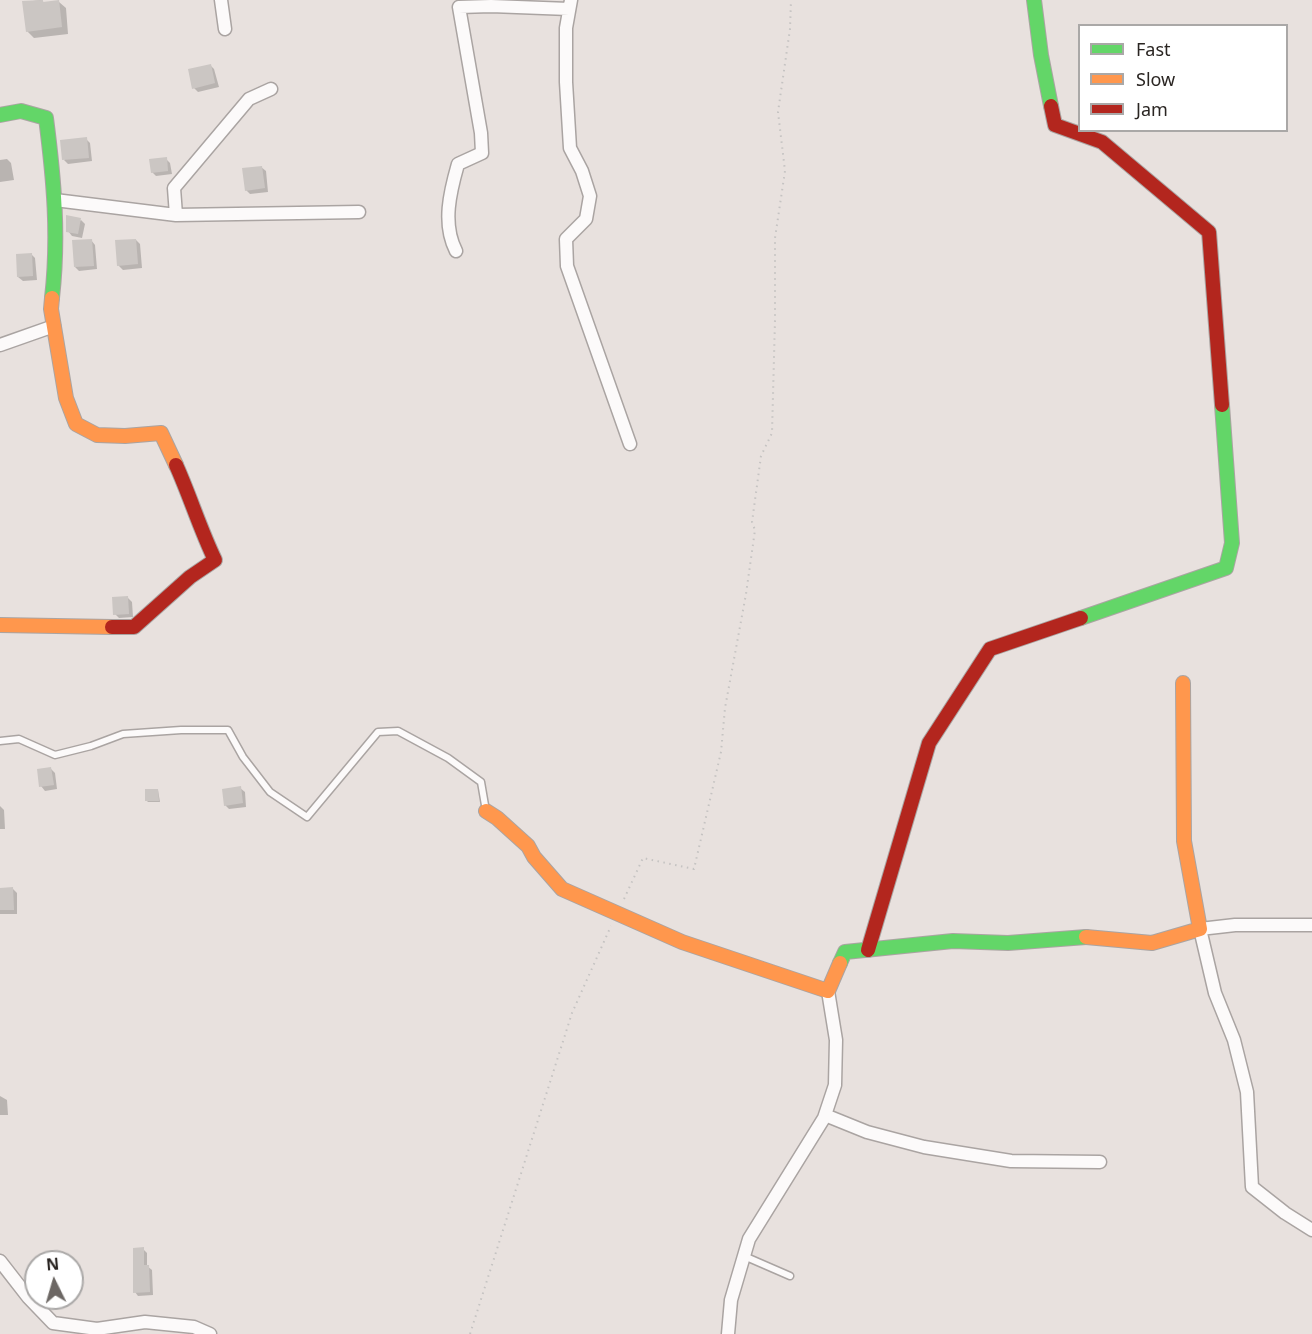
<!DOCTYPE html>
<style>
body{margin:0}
#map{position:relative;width:1312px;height:1334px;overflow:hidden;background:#e8e1de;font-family:"Noto Sans",sans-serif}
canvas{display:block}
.legend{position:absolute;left:1078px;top:24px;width:210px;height:108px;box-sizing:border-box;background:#fff;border:2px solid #aaa8a7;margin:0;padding:8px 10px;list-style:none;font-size:18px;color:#2a2522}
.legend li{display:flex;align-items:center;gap:12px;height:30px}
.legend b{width:30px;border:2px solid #aaa8a7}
.north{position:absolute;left:24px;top:1250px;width:60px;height:60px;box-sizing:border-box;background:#fff;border:2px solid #aaa8a7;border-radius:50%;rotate:355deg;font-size:16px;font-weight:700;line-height:24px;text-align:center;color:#2a2522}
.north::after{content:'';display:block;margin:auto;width:21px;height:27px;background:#6c6764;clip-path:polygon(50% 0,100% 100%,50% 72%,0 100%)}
</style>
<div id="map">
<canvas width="1312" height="1334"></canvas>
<ul class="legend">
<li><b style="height:8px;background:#63d668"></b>Fast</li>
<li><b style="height:8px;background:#ff974d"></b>Slow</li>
<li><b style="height:8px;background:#b3261e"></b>Jam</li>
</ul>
<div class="north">N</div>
</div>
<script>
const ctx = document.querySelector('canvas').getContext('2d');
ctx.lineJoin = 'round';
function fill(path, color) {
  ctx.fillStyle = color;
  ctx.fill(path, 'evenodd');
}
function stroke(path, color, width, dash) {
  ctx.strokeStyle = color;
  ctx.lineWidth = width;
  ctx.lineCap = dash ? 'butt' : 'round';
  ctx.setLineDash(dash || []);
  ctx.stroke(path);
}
const shadow = new Path2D(`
 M41,0L45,3L59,2L66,8L68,34L34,38L27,31L24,2Z
 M210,65L214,69L219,87L198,92L194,88Z
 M86,139L90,143L92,161L68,164L64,160Z
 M7,159L11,163L14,180L0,182V160Z
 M166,159L170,163L172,174L156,176L152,172Z
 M261,167L266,171L268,192L250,194L246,190Z
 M81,220L85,224L82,238L72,236L68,231Z
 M91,240L95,245L97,269L79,271L75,267Z
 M136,240L140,244L142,268L123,270L118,265Z
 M31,254L35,258L37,280L23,281L18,277Z
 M128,598L132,602L133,617L119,618L115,614Z
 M51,769L55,773L57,789L45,791L41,786Z
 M240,788L245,792L246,807L229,809L225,805Z
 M158,790L160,802H148L147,801Z
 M0,806L4,810L5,829H0Z
 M0,889H13L17,893V914H0Z
 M0,1096L7,1100L8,1115H0Z
 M143,1249L147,1253V1266L152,1270L153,1295L138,1296L135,1292Z`);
const building = new Path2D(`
 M43,0V2L59,0L62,27L26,32L22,1Z
 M211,64L215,83L192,89L188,69Z
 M87,137L89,158L62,160L60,140Z
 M167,157L168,171L151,173L149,159Z
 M262,166L265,188L245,191L242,168Z
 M66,215L81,218L78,234L66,232Z
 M92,239L94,266L74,267L72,240Z
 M136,239L138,264L117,266L115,240Z
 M32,253L33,276L17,277L16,254Z
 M128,596L129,614L113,615L112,597Z
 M51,767L54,785L39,787L37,769Z
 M241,786L243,803L224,806L222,789Z
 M145,789H158L159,801H145Z
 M13,887L14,910H0V888Z
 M144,1247V1265H149L150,1292L133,1293V1248Z`);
const path = new Path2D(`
 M624,899L643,858L694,869L721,752L725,708L746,594L755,530L752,522L761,456L772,433L775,320V238L785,171L778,112L790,29L791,0
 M470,1334L572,1013L611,926`);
const lane = new Path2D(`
 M0,741L19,739L55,755L91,746L123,734L181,730H228L243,757L270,792L307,817L378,732L398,731L448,758L481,782L486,811
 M744,1256L790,1276`);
const street = new Path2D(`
 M221,0L225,29
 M571,0L566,28V82L570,148L582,171L590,196L586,219L566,239L567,266L630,444
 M55,200L176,215L174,188L249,99L271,89
 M176,215L359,212
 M456,251C442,224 450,192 458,164L482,153L481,133L459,7L491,6L569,9
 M0,345L54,326
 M1312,925H1235L1200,929L1215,993L1234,1040L1247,1092L1252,1187L1285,1213L1312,1230
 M825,1115L867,1132L924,1147L1011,1161L1100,1162
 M0,1261L28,1297L53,1323L97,1329L145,1322L194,1327L210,1334
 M728,1334L731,1300L749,1239L824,1118L835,1085L836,1040L828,991`);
const fast = new Path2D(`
 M1034,0L1041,55L1051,106
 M0,115L21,111L46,118C54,180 59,236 52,298
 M1081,618L1226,568L1232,543L1222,405
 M840,963L845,952L953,941L1008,943L1086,937`);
const slow = new Path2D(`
 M52,298L51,309L66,398L76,424L97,435L125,436L161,433L176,465
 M0,625L112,627
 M486,811L497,818L528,846L534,857L562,889L682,942L828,991L840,963
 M1086,937L1152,943L1200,929L1184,841L1183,683`);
const jam = new Path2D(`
 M1051,106L1055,125L1102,142L1209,232L1222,405
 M112,627H134L190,577L215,560C200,529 190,496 176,465
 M868,950L929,743L990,649L1081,618`);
fill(shadow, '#0003');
fill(building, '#cbc6c3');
stroke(lane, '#aaa4a2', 9);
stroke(street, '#aaa4a2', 15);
stroke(fast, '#aaa4a2', 16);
stroke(slow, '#aaa4a2', 16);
stroke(jam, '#aaa4a2', 16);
stroke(path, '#c5c3c2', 2, [1.5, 4.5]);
stroke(lane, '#fcfafa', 6);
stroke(street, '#fcfafa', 12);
stroke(fast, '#63d668', 14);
stroke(slow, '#ff974d', 14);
stroke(jam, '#b3261e', 14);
</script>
